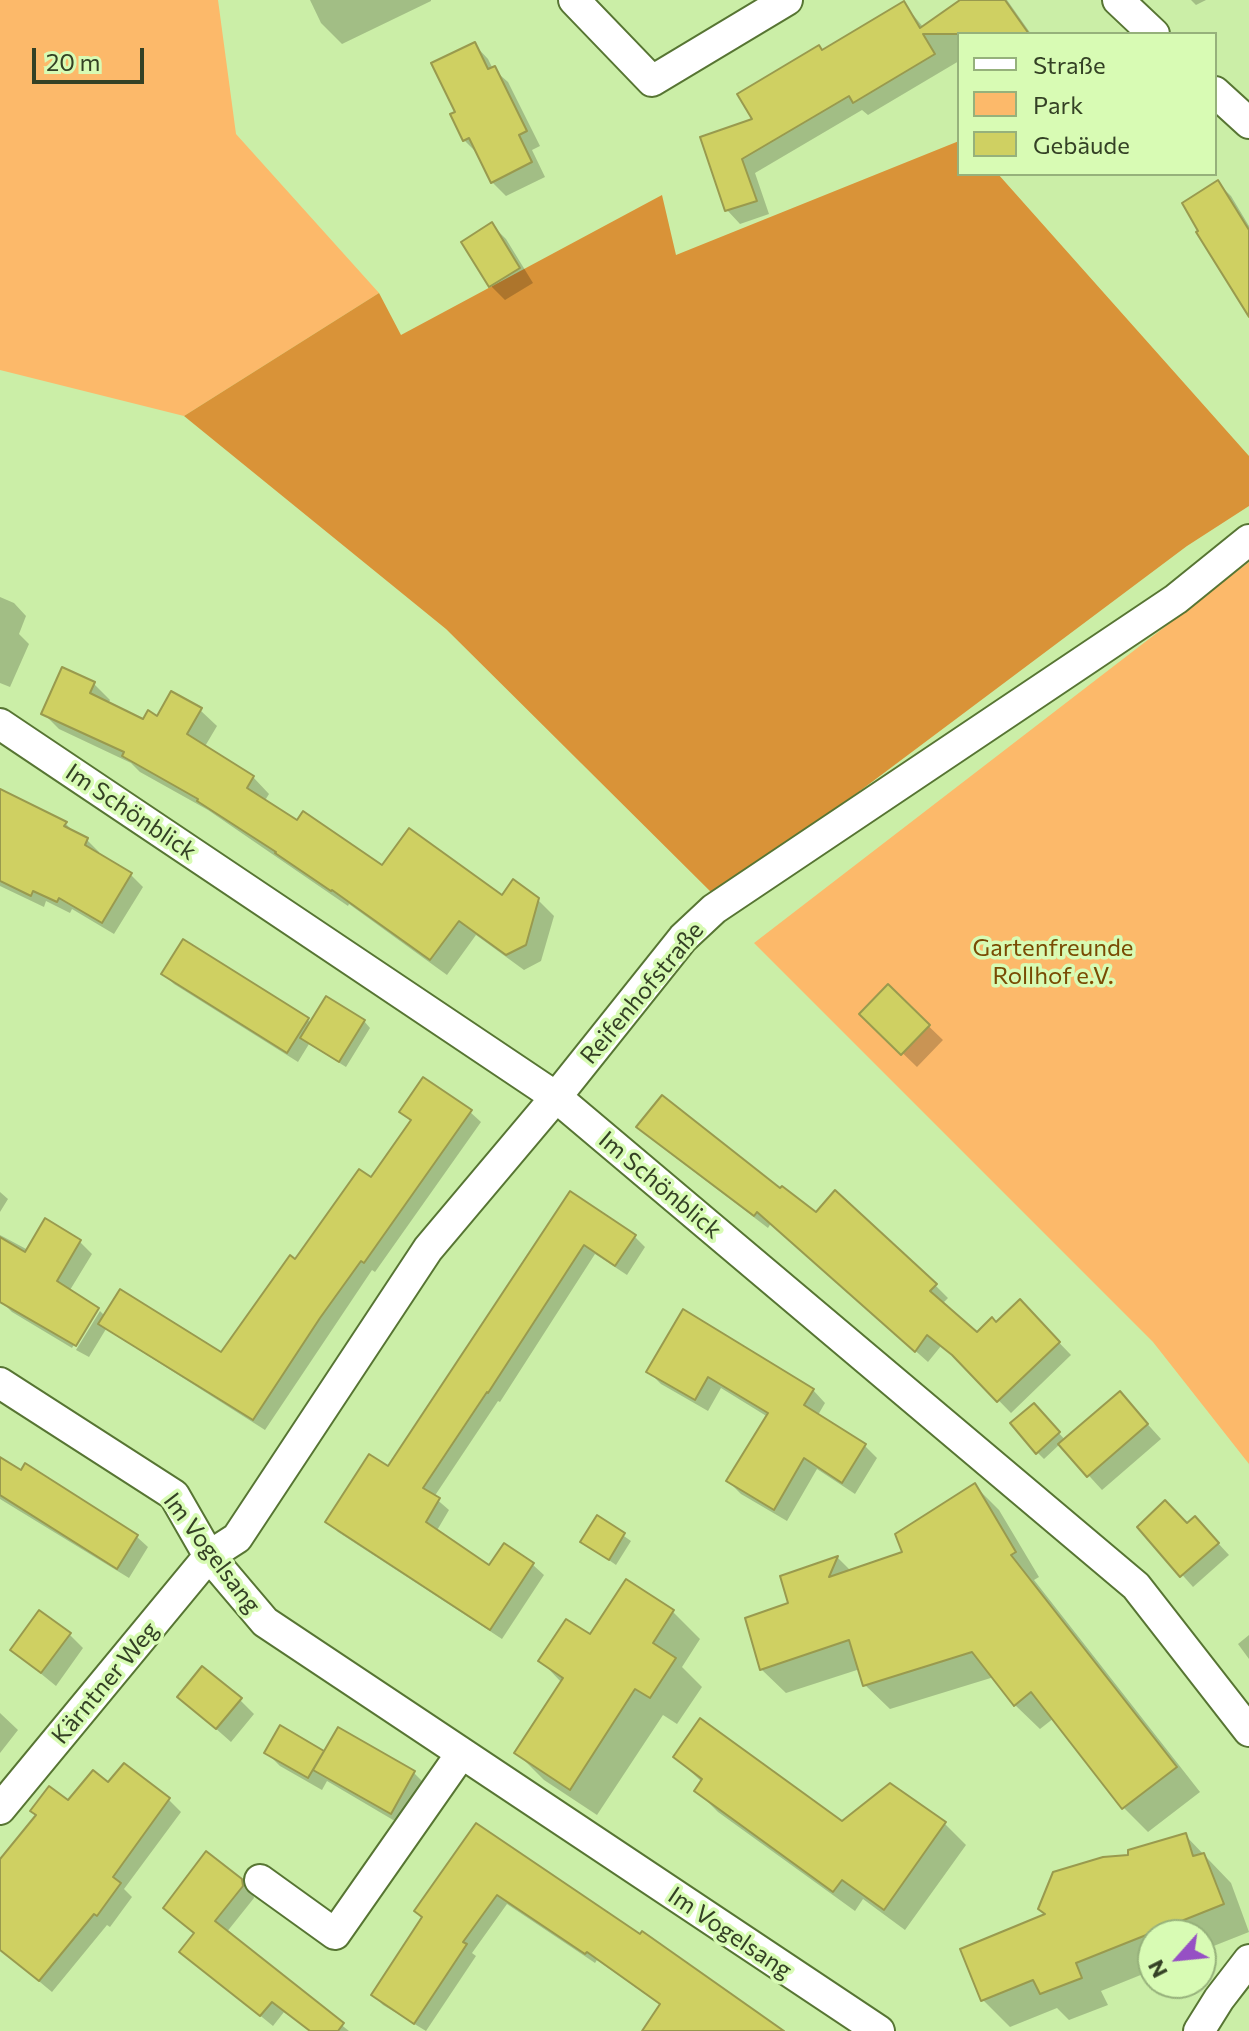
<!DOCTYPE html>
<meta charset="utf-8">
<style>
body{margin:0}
#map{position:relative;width:1249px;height:2031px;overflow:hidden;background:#cbeea7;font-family:Commissioner,sans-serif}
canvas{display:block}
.legend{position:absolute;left:957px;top:32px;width:260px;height:144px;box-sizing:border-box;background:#d8fbb4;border:2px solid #96b17b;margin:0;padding:10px 14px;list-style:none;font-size:24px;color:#344125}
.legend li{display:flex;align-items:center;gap:16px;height:40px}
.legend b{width:40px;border:2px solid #96b17b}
.north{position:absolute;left:1137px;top:1919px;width:80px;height:80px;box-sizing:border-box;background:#d8fbb4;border:2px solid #96b17b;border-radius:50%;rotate:243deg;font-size:22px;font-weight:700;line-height:32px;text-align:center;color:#344125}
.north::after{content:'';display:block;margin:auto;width:28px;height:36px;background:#9650c4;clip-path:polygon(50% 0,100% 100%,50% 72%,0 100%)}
.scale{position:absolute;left:32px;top:48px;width:112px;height:36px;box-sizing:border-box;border:4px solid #344125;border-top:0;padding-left:10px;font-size:24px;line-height:28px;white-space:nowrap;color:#344125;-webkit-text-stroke:6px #d8fbb4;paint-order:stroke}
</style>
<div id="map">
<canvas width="1249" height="2031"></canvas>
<ul class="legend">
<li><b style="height:10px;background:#fff"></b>Straße</li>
<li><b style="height:22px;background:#fcb96a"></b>Park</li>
<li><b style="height:22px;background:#cfd062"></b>Gebäude</li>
</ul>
<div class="north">N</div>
<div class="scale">20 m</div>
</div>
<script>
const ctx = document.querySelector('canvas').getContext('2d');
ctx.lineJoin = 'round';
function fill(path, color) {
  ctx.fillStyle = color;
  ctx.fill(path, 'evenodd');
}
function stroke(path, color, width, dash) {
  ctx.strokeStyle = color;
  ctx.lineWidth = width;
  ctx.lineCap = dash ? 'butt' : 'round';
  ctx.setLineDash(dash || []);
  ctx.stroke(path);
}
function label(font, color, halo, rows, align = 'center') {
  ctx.font = font + ' Commissioner,sans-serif';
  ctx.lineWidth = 7;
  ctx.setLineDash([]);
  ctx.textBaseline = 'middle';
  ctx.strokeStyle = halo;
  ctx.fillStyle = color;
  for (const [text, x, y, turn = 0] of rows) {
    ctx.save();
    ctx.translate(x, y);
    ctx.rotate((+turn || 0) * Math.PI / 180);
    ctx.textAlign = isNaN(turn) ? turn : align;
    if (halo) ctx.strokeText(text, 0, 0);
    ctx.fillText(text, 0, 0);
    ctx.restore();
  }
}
const green = new Path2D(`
 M0,0H218L236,134L379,293L184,416L0,370Z
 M1249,562V1464L1153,1342L754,943Z`);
const forest = new Path2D(`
 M959,141V174H998L1249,456V506L1187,546L717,898L446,629L184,416L379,293L401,335L662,195L676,255Z`);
const shadow = new Path2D(`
 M310,0H431V1L342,44L321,23Z
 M964,0H1007L1031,34H959V61L868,115L862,110L755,173L769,214L740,224L727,210L702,138L755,121L904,4L924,28Z
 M1191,0H1206L1196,5Z
 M474,44L488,59L493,69L508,82L540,146L532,150L545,177L506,196L492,182L478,154L464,140L458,113Z
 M1218,183L1231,196L1249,226V314L1201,232Z
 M492,225L506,239L533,283L505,300L491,286Z
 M0,597L14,603L26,616L19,634L29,644L10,687L0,683Z
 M94,684L110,700L108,704L144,722L200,710L217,726L204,748L253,777L269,794L264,802L382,868L502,897L538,900L554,916L541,961L524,970L476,935L447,975L349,904L348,906L208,810L140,772L131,763L59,729L43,713Z
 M0,808L65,823L77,835L87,840L99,852L98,855L130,874L143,887L114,934L72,909L70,913L46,901L44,907L0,886Z
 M163,974L307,1020L311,1023L364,1021L370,1028L346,1067L309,1044L298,1062L174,984Z
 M888,987L943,1040L917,1067L862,1014Z
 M401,1112H470L481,1122L375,1272L372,1270L265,1430L106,1329L89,1357L76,1350L100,1311L105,1316L222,1355L296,1262L371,1180L412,1122Z
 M639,1127L780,1191L935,1285L948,1298L942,1304L977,1334L996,1324L1020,1302L1071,1355L1011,1413L964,1365L941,1346L928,1362L771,1223L768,1228L651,1139Z
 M0,1192L8,1199L0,1212Z
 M571,1194L635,1237L645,1247L627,1275L595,1254L500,1402L498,1401L434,1497L449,1510L436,1532L490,1568L504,1546L533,1565L544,1575L502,1639L338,1532L328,1522L388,1469Z
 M0,1235L28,1250L79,1241L92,1254L70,1290L96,1309L72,1348L12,1312L0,1300Z
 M684,1312L813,1390L825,1403L818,1415L865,1446L877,1458L855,1494L817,1469L787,1521L741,1494L728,1481L768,1417L721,1388L708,1411L661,1384L648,1371Z
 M1133,1408L1161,1439L1102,1490L1060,1444L1044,1459L1037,1452L1040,1412L1066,1441Z
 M0,1459L22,1472L26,1466L137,1537L148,1547L129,1578L0,1499Z
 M975,1486L999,1510L1039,1577L1034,1580L1200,1792L1148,1832L1124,1808L1054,1718L1040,1729L1015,1705L994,1677L890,1709L865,1685L860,1669L786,1693L761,1669L791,1604L783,1577L838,1558L851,1571L905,1554Z
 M598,1518L631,1541L616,1565L583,1542Z
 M1187,1525L1206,1530L1229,1555L1193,1587L1140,1527Z
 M626,1581L673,1612L700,1639L682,1667L702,1687L677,1724L663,1715L597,1815L544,1780L517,1753L562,1683L541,1661L590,1637Z
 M69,1634L83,1648L56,1686L12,1650Z
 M1249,1635V1659L1238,1644Z
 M180,1697L240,1700L254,1714L231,1742Z
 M0,1713L18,1730L0,1753Z
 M338,1729L414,1773L428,1787L405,1827L327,1781L322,1790L280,1766L267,1753L324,1754Z
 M675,1757L842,1823L890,1785L945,1824L966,1845L905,1930L863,1899L855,1911L718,1812L697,1791L702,1782Z
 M108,1785L169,1800L181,1812L124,1889L132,1897L110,1927L107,1925L52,1992L0,1949V1862L68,1803Z
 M476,1826L781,2031H644L662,2006L597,1960L595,1963L507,1904L472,1953L476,1956L426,2031L383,2005L373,1995L424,1918Z
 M1185,1835L1231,1883L1249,1932L1201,1951V1935H1153V1970L1101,1991L1108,2005L1069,2020L1057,2008L1010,2027L983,2000L1047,1915L1130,1857Z
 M241,1881L253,1893L254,1898L226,1933L349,2031H310L284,2012L273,2026L182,1952Z`);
const building = new Path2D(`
 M960,0H1005L1029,34H923L935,54L853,103L849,96L742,159L757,201L725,211L700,137L752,119L737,94L819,45L822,50L904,1L920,28Z
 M475,42L488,69L495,66L527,131L519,135L532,162L491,183L469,138L463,141L450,114L455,112L431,63Z
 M1218,180L1249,230V317L1196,232L1198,231L1182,203Z
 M492,222L520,268L489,287L461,242Z
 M62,667L95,682L90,693L143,719L148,710L157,716L171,691L202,708L187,734L254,776L247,788L297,820L303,811L382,865L409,828L502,895L513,879L539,898L526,945L506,955L459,921L430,960L332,890L331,891L275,853L276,852L197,801L198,799L122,756L124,752L41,714Z
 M0,789L67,822L64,826L88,838L85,845L132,873L102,923L59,898L57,902L33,891L31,896L0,881Z
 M183,939L309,1018L287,1053L161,974Z
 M888,984L930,1025L901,1055L859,1014Z
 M326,996L365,1020L339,1062L300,1038Z
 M423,1077L472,1110L364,1263L361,1261L320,1318L253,1420L98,1324L120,1289L221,1352L290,1255L295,1259L359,1169L371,1177L411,1120L399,1112Z
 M662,1095L780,1188L782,1186L816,1212L835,1190L937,1284L930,1291L977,1332L992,1317L996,1322L1020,1299L1060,1342L997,1402L952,1355L927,1335L915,1352L757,1212L754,1216L636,1127Z
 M570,1191L636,1235L615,1266L584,1245L488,1393L487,1392L423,1488L440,1498L426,1522L489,1565L504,1543L534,1563L490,1630L325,1522L369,1454L388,1466Z
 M45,1218L81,1240L57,1281L99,1308L76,1346L0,1302V1237L25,1252Z
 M683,1309L814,1389L804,1405L866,1444L842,1483L804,1458L774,1510L726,1481L768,1413L708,1377L695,1400L646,1372Z
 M1120,1391L1148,1424L1087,1477L1058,1444Z
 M1034,1403L1060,1432L1036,1454L1010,1423Z
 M0,1457L21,1470L25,1463L138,1535L117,1569L0,1495Z
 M975,1483L1016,1552L1011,1555L1177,1767L1122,1809L1031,1692L1014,1706L972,1652L863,1686L849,1640L760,1670L745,1618L788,1603L780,1576L838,1556L829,1577L902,1552L895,1534Z
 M1165,1500L1187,1523L1195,1516L1219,1543L1180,1577L1137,1527Z
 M597,1515L625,1533L609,1560L580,1542Z
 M626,1579L674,1610L653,1643L676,1658L650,1698L635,1689L570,1790L514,1753L563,1678L538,1661L566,1619L590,1634Z
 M39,1610L71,1633L41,1673L10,1650Z
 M202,1666L242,1698L216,1729L177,1697Z
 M700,1718L842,1821L890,1783L946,1822L884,1910L842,1880L833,1892L694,1791L702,1779L673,1757Z
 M280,1725L324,1751L308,1778L264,1753Z
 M338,1727L415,1771L391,1814L313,1770Z
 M124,1763L170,1798L113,1877L121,1883L97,1916L94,1914L39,1981L0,1950V1859L36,1815L30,1811L49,1786L68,1800L93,1770L108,1782Z
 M476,1823L640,1934L642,1931L784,2031H642L660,2004L587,1952L585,1954L497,1895L463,1942L467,1944L414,2024L371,1995L422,1917L414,1911Z
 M1186,1833L1193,1856L1204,1853L1224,1904L1076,1963L1082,1978L1040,1994L1033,1980L981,2001L960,1949L1045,1914L1038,1909L1053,1872L1103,1857L1128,1855V1850Z
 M206,1851L242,1879L243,1886L215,1921L344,2023L338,2031H310L272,2002L260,2016L179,1952L194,1933L163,1908Z`);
const minor = new Path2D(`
 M574,0L652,81L787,0
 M1118,0L1154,34
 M1215,92L1249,123
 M0,724L556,1097L1136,1586L1249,1731
 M0,1383L174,1495L209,1556L265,1622L879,2031
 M0,1809L209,1556L237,1538L428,1249L556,1097L683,938L714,909L1176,599L1249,540
 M260,1880L335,1934L461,1754
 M1199,2031L1219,1999L1249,1960`);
const streetNames = [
 ["Im Schönblick",131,812,34],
 ["Reifenhofstraße",642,993,-50],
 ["Im Schönblick",660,1185,40],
 ["Im Vogelsang",212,1553,53],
 ["Kärntner Weg",105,1683,-50],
 ["Im Vogelsang",730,1933,34]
];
const parkNames = [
 ["Gartenfreunde",1053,948],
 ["Rollhof e.V.",1053,976]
];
fill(green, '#fcb96a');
fill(forest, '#d99338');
fill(shadow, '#0003');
fill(building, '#cfd062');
stroke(building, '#999a4e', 2);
stroke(minor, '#577533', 34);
stroke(minor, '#fff', 30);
label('24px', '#344125', '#d8fbb4', streetNames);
label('24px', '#794b03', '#d8fbb4', parkNames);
</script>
